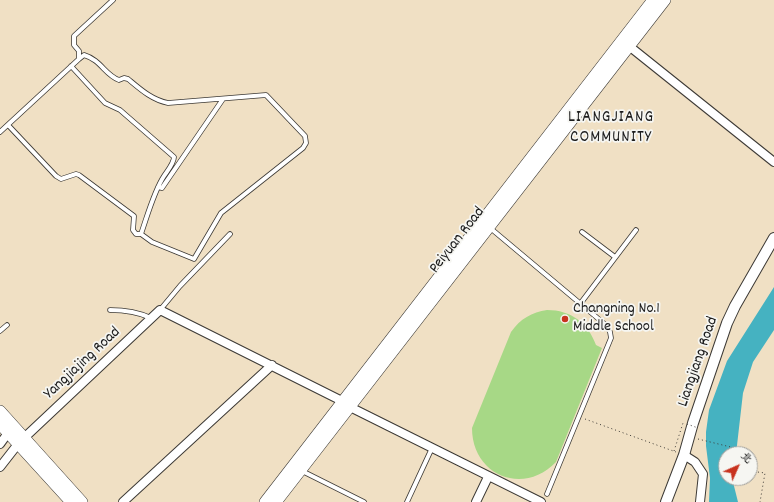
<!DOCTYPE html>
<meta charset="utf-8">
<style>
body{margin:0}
#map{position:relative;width:774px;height:502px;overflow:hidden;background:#f0e0c4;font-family:Dekko,"LXGW WenKai TC",sans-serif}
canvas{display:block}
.north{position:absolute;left:718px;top:446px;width:40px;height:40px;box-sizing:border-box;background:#f6f6f2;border:1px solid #9f9f9c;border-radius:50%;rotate:45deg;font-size:11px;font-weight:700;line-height:16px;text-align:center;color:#1c1c1c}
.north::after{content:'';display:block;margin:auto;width:14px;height:18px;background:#c8321e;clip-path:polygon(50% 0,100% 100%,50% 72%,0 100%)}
</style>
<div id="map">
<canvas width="774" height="502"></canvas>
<div class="north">北</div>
</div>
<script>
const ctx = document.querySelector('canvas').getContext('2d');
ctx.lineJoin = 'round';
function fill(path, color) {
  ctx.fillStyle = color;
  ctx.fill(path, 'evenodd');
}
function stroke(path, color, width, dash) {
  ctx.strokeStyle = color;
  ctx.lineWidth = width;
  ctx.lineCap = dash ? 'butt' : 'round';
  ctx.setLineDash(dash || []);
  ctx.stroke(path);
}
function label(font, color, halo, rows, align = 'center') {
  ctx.font = font + ' Dekko,sans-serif';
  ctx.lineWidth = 3.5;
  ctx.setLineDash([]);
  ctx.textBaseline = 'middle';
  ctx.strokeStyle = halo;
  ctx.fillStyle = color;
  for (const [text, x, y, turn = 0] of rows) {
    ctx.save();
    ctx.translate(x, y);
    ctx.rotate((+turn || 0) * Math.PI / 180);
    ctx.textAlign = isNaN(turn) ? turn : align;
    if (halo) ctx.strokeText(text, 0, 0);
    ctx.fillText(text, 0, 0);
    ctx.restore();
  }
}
const green = new Path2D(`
 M547,310C571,310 588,323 596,345L602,348L556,462C524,496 472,476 472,428L511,332C520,319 532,312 547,310Z`);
const water = new Path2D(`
 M774,287V330L753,362L743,393L736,454H726V478H732L738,502H709L710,478L706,446V432L709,410L727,361Z`);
const path = new Path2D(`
 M585,419L676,452
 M698,439L751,452L750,459
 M674,451L683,423
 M750,471L765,473L760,502`);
const service = new Path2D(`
 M79,59L84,55C101,60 105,75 119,80L124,78L128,79C140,89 152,100 168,103L266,95L305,136L306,143L303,148L221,213L194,259L152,242L141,234
 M8,125L56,176L61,179L76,174L79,175L134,216L133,230L136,234H141C147,217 154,191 164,176C168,170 174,163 174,157L120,110L105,103L71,66
 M0,132L79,59V51L74,45V36L113,0
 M158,187L162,188L223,99
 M489,227L607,326L610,332L611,338L547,494
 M582,232L615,257
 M580,304L636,230
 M110,310C124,310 138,312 151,318
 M160,310L180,286L230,234
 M0,331L7,325
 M302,471L364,502
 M407,502L432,448`);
const minor = new Path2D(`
 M629,46L774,162
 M350,407L541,502
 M24,438L160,310L342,401
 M0,444L8,433
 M684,455L695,462L703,474L700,502
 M0,467L18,444
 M123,502L272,365
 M476,502L488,477`);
const tertiary = new Path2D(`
 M666,502L684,455L693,423L727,323L735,306L774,238`);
const secondary = new Path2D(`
 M0,411L82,502
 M0,424L71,502
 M265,502L653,0
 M276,502L665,0`);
const pathBridge = new Path2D(`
 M687,424L698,428`);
const markers = [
 [565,319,4,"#c8321e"]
];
const streetNames = [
 ["Peiyuan Road",458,241,-52],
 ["Liangjiang Road",699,362,-71],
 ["Yangjiajing Road",83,364,-43]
];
const poiNames = [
 ["Changning No.1",573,310],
 ["Middle School",573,328]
];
const neighbourhoodNames = [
 ["LIANGJIANG",611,119],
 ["COMMUNITY",611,139]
];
fill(green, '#a7d886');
fill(water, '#45b2c1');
stroke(service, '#3c3935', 5.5);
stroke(minor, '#3c3935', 10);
stroke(tertiary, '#3c3935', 12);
stroke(secondary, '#3c3935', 12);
stroke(path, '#3c3935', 1, [1, 3]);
stroke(service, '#fff', 4);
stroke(minor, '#fff', 8);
stroke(tertiary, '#fff', 10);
stroke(secondary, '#fff', 11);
stroke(pathBridge, '#3c3935', 1, [1, 3]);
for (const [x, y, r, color] of markers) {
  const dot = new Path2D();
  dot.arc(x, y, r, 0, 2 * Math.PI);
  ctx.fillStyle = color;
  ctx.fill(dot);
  stroke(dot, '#f6f6f2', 1.5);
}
label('16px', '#1c1c1c', '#f6f6f2', streetNames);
label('16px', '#1c1c1c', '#f6f6f2', poiNames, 'left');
ctx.letterSpacing = '1px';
label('17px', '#1c1c1c', '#f6f6f2', neighbourhoodNames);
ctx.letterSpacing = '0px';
</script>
